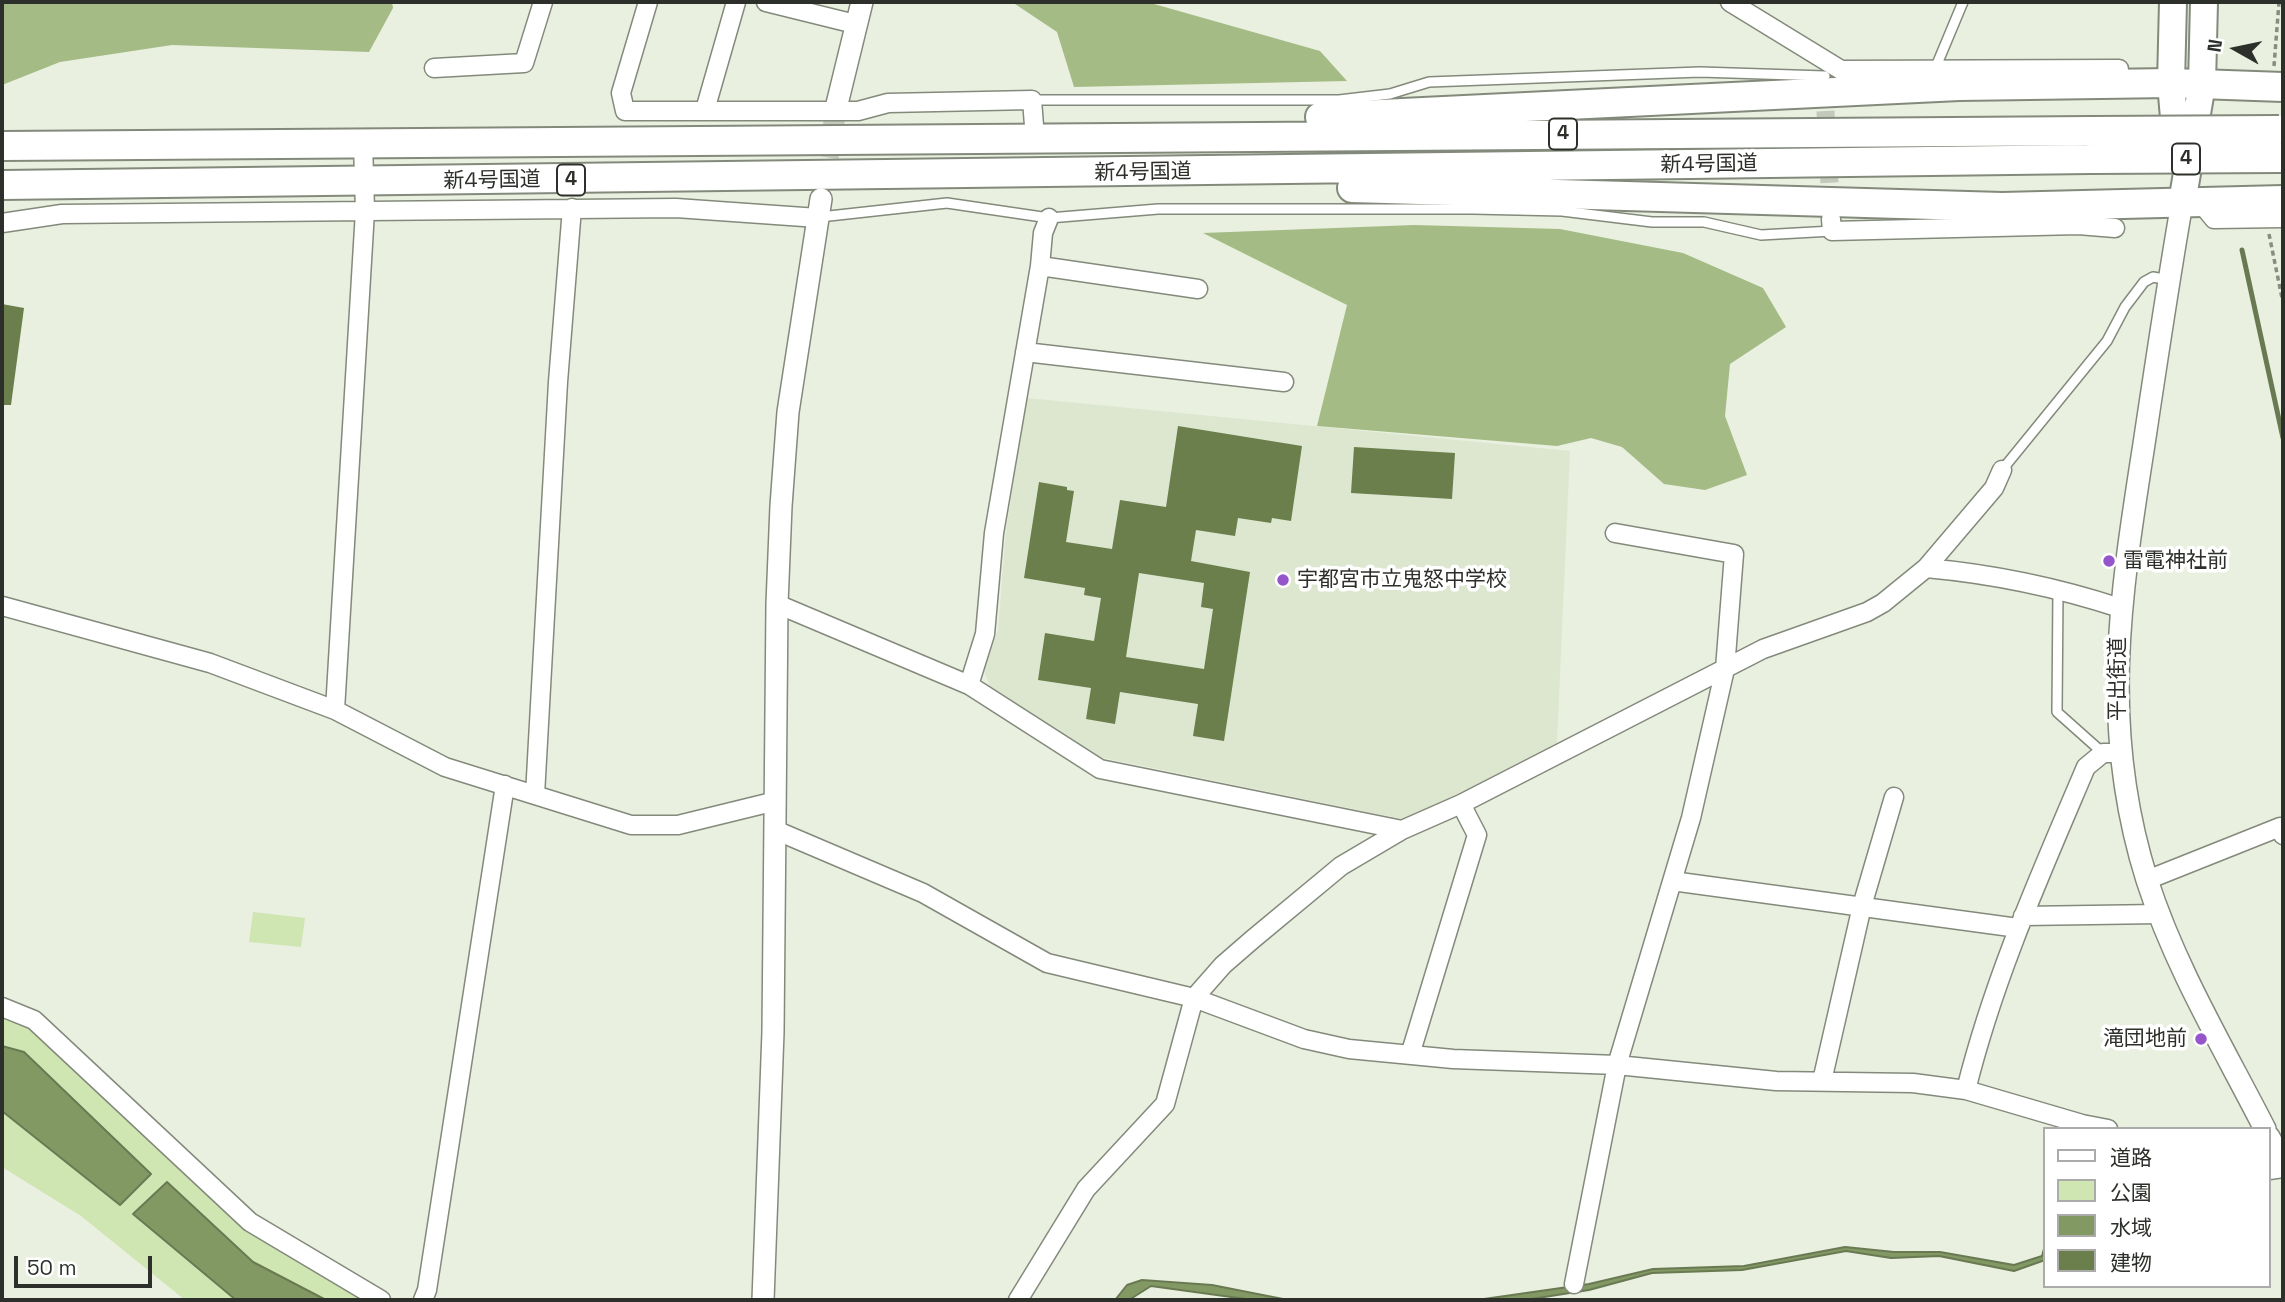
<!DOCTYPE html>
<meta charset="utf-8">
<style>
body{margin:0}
#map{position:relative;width:2285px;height:1302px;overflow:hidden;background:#e9f0e0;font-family:"Space Grotesk","Noto Sans JP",sans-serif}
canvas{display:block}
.frame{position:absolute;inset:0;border:4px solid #2d302a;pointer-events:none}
.legend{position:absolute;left:2043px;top:1127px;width:228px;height:161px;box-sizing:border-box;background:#fff;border:2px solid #abacaa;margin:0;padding:9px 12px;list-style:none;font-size:21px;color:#2d302a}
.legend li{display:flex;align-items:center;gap:14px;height:35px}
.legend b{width:35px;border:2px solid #abacaa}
.north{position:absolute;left:2201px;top:14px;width:70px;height:70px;-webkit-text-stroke:5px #fff;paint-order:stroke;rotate:279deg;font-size:19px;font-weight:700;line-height:28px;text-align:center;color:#2d302a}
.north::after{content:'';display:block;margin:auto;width:24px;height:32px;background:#2d302a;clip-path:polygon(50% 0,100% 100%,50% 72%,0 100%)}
.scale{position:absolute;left:14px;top:1256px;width:138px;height:32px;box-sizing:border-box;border:4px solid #2d302a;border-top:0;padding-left:9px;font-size:21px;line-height:24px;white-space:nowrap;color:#2d302a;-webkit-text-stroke:5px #fff;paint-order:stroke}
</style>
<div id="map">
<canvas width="2285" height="1302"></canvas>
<div class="frame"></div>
<ul class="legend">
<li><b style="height:9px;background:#fff"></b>道路</li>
<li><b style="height:19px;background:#cfe5b2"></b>公園</li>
<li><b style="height:19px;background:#839964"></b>水域</li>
<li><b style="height:19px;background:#6a7f4c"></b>建物</li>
</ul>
<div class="north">N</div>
<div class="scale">50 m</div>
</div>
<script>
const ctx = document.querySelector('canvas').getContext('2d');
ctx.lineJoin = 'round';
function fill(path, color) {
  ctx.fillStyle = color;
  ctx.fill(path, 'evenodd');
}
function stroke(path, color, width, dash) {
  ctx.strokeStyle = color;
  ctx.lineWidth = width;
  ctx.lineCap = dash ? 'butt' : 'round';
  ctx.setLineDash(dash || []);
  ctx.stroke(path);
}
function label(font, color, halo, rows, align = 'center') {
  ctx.font = font + ' "Space Grotesk","Noto Sans JP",sans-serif';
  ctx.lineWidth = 7;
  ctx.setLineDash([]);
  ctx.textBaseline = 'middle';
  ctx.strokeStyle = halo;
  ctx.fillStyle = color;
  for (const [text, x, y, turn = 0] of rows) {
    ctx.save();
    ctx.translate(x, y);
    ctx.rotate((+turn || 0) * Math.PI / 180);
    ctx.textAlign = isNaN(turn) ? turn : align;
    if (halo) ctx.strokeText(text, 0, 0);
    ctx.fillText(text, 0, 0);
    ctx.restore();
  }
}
const built = new Path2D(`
 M1027,398L1570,451L1557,743L1407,820L1099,757L1032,718L991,688L984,672L998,630L1006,530Z`);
const green = new Path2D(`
 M253,912L305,918L301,947L249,942Z
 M2,1010L38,1024L250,1222L382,1300H185L81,1216L2,1167Z`);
const forest = new Path2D(`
 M2,2H392L393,8L369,52L172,45L60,62L2,85Z
 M1012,2H1147L1320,51L1347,81L1074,87L1057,32Z
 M1414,225L1560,229L1683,253L1763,288L1786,327L1730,364L1725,416L1747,475L1705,490L1664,484L1622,447L1591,438L1557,446L1317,426L1347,305L1203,233Z`);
const water = new Path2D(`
 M2,1046L24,1052L151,1174L120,1205L2,1111Z
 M167,1182L253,1262L326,1300H236L133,1214Z
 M2045,1245V1260L2014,1271L1939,1256L1891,1258L1846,1251L1742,1270L1652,1273L1589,1290L1525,1300H1477L1589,1284L1653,1269L1744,1266L1845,1247L1894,1252H1940L2014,1265L2042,1256Z
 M1142,1280L1212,1285L1288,1300H1253L1151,1286L1129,1300H1115L1127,1285Z`);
const stream = new Path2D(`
 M2242,250L2283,438`);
const building = new Path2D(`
 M2,304L24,308L11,405H2Z
 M1178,426L1302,446L1291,521L1272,518L1271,523L1238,518L1235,536L1196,530L1191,561L1250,572L1224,741L1193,736L1198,704L1120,692L1115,724L1086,719L1091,688L1038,680L1045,633L1094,641L1101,598L1084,595L1085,588L1024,578L1039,482L1067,487V490L1074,491L1066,542L1112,549L1120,500L1166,507ZM1139,573L1204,583L1201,607L1213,609L1204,669L1126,657Z
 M1354,447L1455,453L1452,499L1351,493Z`);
const minorTunnel = new Path2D(`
 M1824,84L1831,212`);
const tertiaryTunnel = new Path2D(`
 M823,188L837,104`);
const path = new Path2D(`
 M2274,66L2279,2
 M2269,234L2283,303`);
const service = new Path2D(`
 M1935,69L1963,2
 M1032,100H1339L1390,94L1429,82L1700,72L1825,76
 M820,217L947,203L1049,218L1158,209H1473L1562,211L1652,222H1704L1761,235L1832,231
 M2002,470L2107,341L2125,307L2144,282L2153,277L2169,280
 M2058,590L2057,712L2103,753`);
const minor = new Path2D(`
 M648,2L621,93L625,111H858L888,103L1032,100L1035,138
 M766,2L855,24
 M1730,2L1841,70L2119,69
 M434,68L524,63L543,2
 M705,110L736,2
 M363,142L365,211L335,710L445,767L631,825H678L776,801
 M2201,203L2214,219L2283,218
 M1831,219L1832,231L2078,225L2115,228
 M2,223L62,214L676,208L818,218
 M1040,266L1198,289
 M1025,352L1284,382
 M1926,568C1993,574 2056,587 2120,608
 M777,604L969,685L1100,769L1402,830
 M2,606L210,663L335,710
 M969,685L985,634L994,533L1040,266L1043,233L1049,218
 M535,795L558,382L572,208
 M775,830L923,893L1047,963L1194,998L1304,1039L1349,1049L1453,1059L1617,1065L1776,1081L1913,1083L1966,1090L2082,1124L2108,1129
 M2147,880L2280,827L2283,835
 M1672,881L2018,928
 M2023,916L2159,914
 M2,1007L34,1020L250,1222L381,1300
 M1410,1055L1477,835L1461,804
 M1822,1081L1862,906L1894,797
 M1966,1090C1994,977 2041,873 2086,767L2103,753H2120
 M2269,1170L2283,1168
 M1574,1284L1617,1065L1691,818L1725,669L1734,554L1615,533
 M423,1300L427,1290L505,785
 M1018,1300L1086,1189L1165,1104L1194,998L1223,965L1253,939L1341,866L1402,830L1461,804L1763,649L1867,612L1883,603L1926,568L1994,488L2002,470`);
const tertiary = new Path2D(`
 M837,104L862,2
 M2182,203C2168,283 2156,364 2144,444C2120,597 2099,728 2147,880C2175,967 2223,1047 2265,1129
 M2269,1137L2283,1164
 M763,1300L773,1032L777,604L781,506L788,412L821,199`);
const primary = new Path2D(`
 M2173,2L2171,83L2177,153
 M2182,203L2202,84L2204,2`);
const trunk = new Path2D(`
 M1320,117L1959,86L2171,83L2283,87
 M2,146L2092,131
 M2,185L2091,159
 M1352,188L2002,207L2283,200`);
const trunkBridge = new Path2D(`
 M2092,131L2279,130
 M2091,159L2281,158`);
const markers = [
 [2109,561,7,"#9656cb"],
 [1283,580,7,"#9656cb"],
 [2201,1039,7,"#9656cb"]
];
const shields = [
 [1563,134,28],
 [2186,159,28],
 [571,180,28]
];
const shieldNames = [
 ["4",1563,134],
 ["4",2186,159],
 ["4",571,180]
];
const streetNames = [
 ["新4号国道",1709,165,-1],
 ["新4号国道",1143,173,-1],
 ["新4号国道",492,181,-1],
 ["平出街道",2118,679,-90]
];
const poiNames = [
 ["雷電神社前",2123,561],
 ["宇都宮市立鬼怒中学校",1297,580],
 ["滝団地前",2187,1039,"right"]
];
fill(built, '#dde7d0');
fill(green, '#cfe5b2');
fill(forest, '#a4bb85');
fill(water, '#839964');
stroke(water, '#697a53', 2);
stroke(stream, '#697a53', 5);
fill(building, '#6a7f4c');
stroke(minorTunnel, '#c3cabc', 18, [18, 9]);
stroke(tertiaryTunnel, '#c3cabc', 21, [21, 10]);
stroke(service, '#838a7b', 12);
stroke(minor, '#838a7b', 21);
stroke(tertiary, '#838a7b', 24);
stroke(primary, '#838a7b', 30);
stroke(trunk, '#838a7b', 32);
stroke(path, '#888d82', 3.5, [5, 3.5]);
stroke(service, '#fff', 9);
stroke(minor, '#fff', 18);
stroke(tertiary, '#fff', 21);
stroke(primary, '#fff', 26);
stroke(trunk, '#fff', 28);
stroke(trunkBridge, '#838a7b', 32, []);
stroke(trunkBridge, '#fff', 28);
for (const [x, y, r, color] of markers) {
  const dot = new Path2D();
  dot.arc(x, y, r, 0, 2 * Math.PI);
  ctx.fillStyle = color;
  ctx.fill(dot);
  stroke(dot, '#fff', 2.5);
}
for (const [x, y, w] of shields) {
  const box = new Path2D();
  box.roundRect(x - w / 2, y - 15.5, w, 31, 5);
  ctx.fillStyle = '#fff';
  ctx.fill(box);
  stroke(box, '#2d302a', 2);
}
label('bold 19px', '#2d302a', null, shieldNames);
label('21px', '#2d302a', '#fff', streetNames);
label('21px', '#2d302a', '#fff', poiNames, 'left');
</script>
